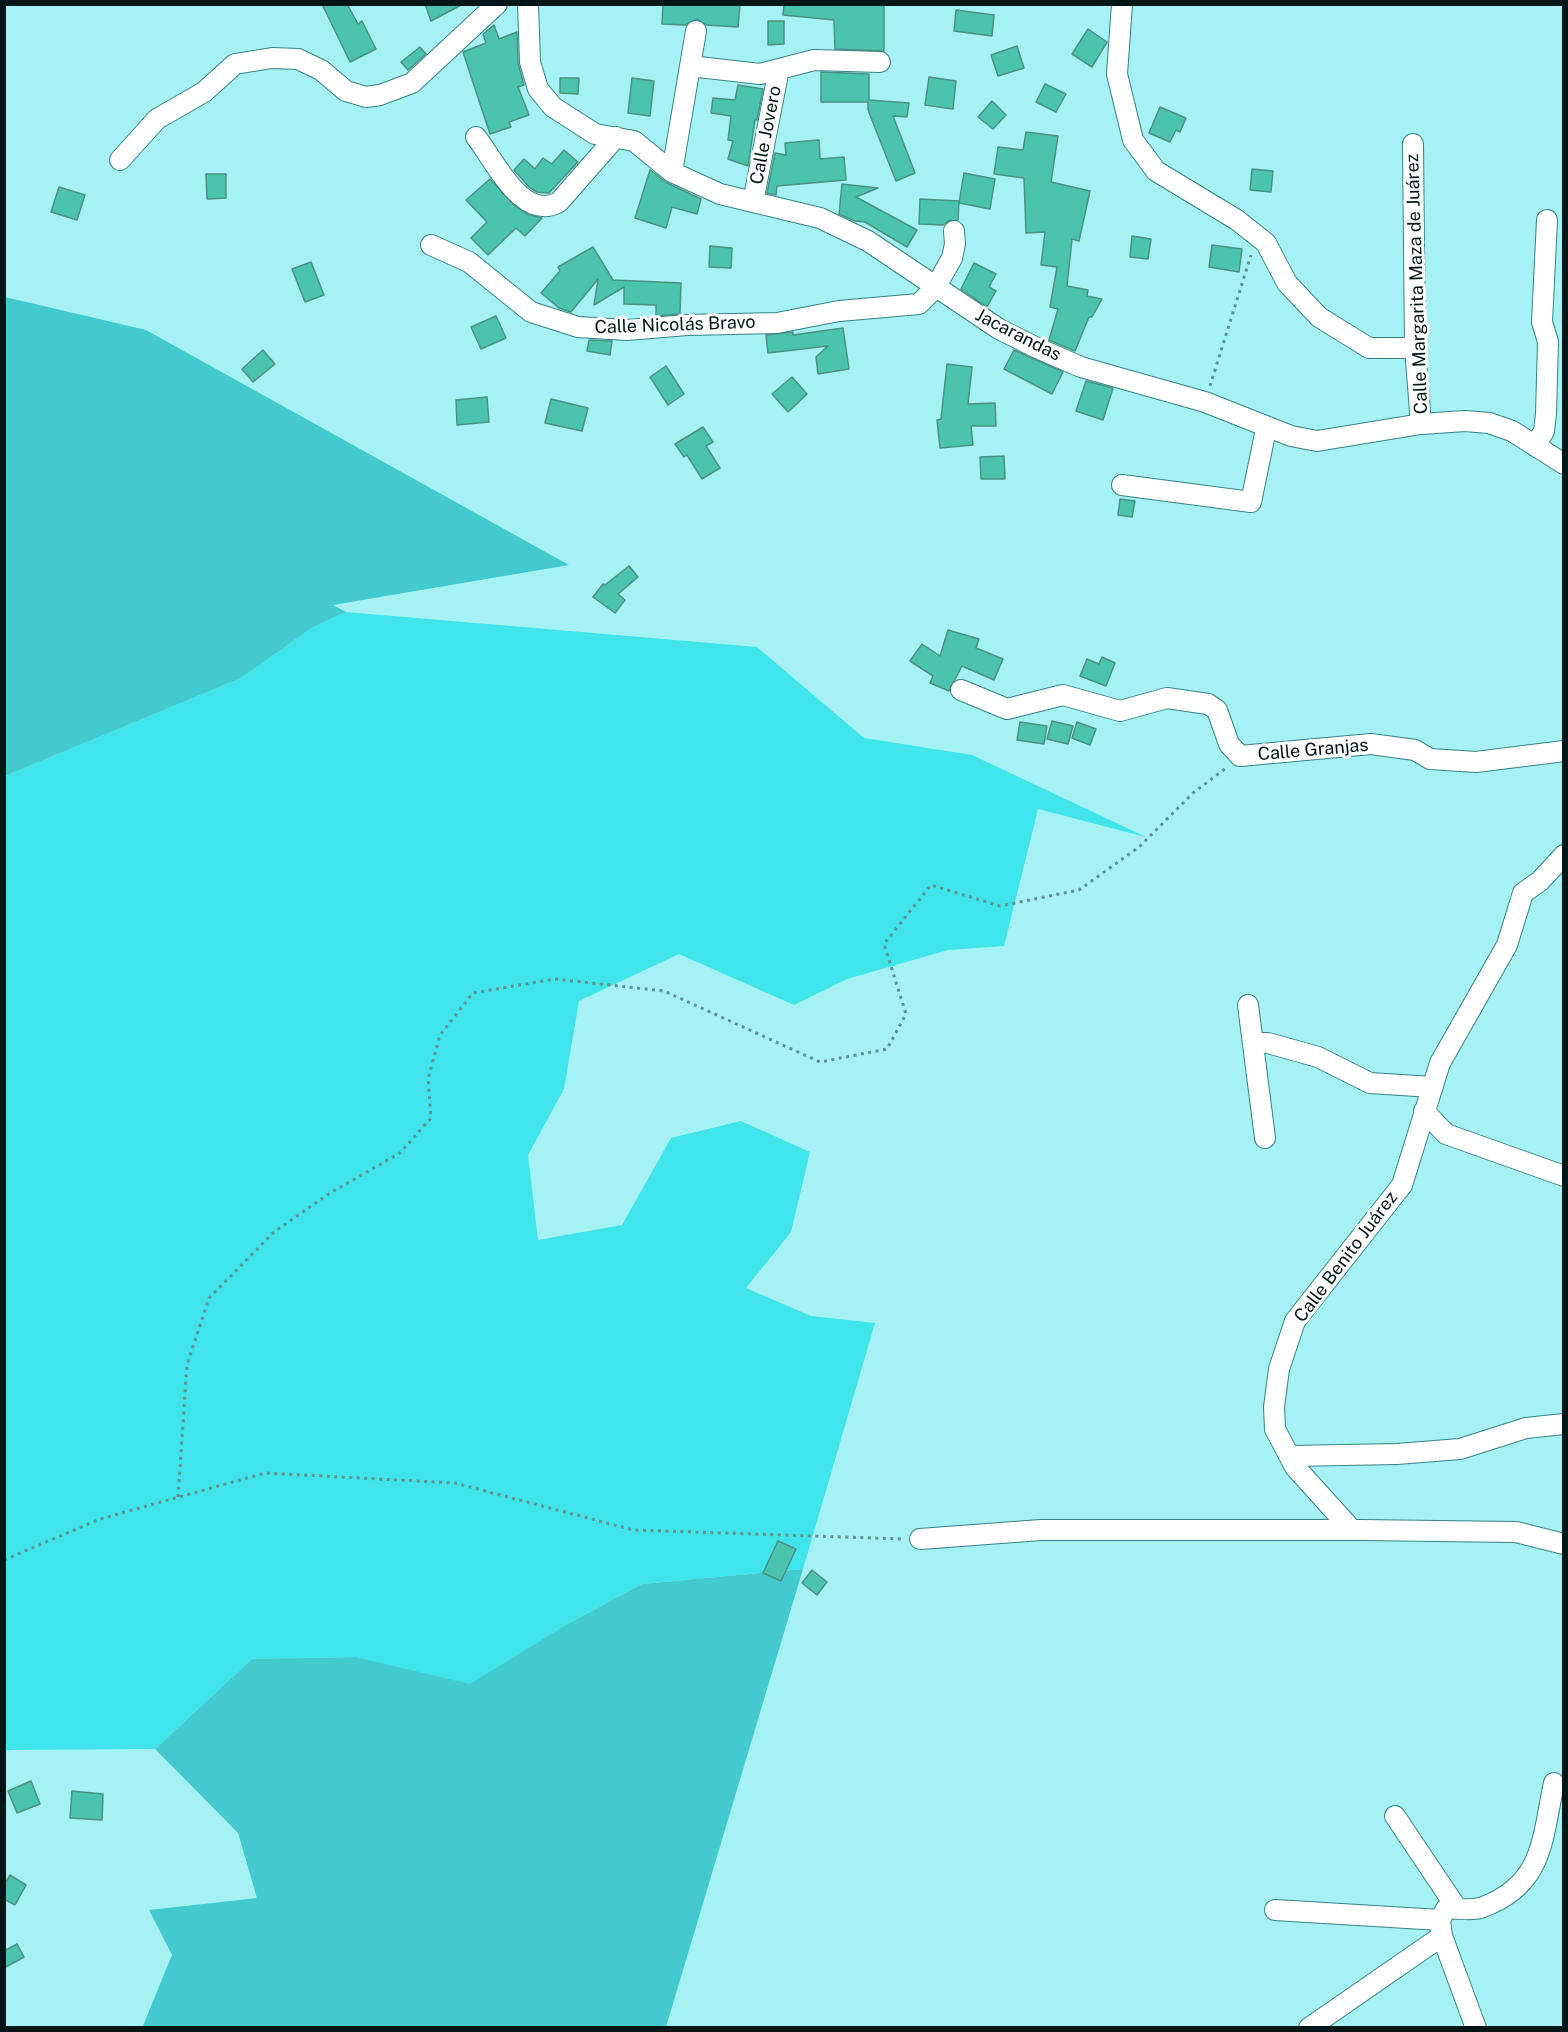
<!DOCTYPE html>
<meta charset="utf-8">
<style>
body{margin:0}
#map{position:relative;width:1568px;height:2032px;overflow:hidden;background:#a5f1f3;font-family:"Public Sans",sans-serif}
canvas{display:block}
.frame{position:absolute;inset:0;border:6px solid #001516;pointer-events:none}
</style>
<div id="map">
<canvas width="1568" height="2032"></canvas>
<div class="frame"></div>
</div>
<script>
const ctx = document.querySelector('canvas').getContext('2d');
ctx.lineJoin = 'round';
function fill(path, color) {
  ctx.fillStyle = color;
  ctx.fill(path, 'evenodd');
}
function stroke(path, color, width, dash) {
  ctx.strokeStyle = color;
  ctx.lineWidth = width;
  ctx.lineCap = dash ? 'butt' : 'round';
  ctx.setLineDash(dash || []);
  ctx.stroke(path);
}
function label(font, color, halo, rows, align = 'center') {
  ctx.font = font + ' "Public Sans",sans-serif';
  ctx.lineWidth = 6;
  ctx.setLineDash([]);
  ctx.textBaseline = 'middle';
  ctx.strokeStyle = halo;
  ctx.fillStyle = color;
  for (const [text, x, y, turn = 0] of rows) {
    ctx.save();
    ctx.translate(x, y);
    ctx.rotate((+turn || 0) * Math.PI / 180);
    ctx.textAlign = isNaN(turn) ? turn : align;
    if (halo) ctx.strokeText(text, 0, 0);
    ctx.fillText(text, 0, 0);
    ctx.restore();
  }
}
const green = new Path2D(`
 M346,612L757,647L864,738L972,755L1146,837L1038,809L1004,946L948,950L847,979L794,1005L679,954L579,1001L564,1089L528,1155L538,1240L622,1225L671,1138L741,1121L810,1152L791,1232L746,1288L811,1316L875,1323L803,1569L642,1584L564,1626L470,1685L356,1657L252,1659L155,1749L5,1750V776L241,678L313,627Z`);
const forest = new Path2D(`
 M5,297L146,330L569,565L333,605L346,612L313,627L241,678L5,776Z
 M803,1569L666,2027L142,2028L172,1955L149,1910L257,1898L238,1833L155,1749L252,1659L356,1657L470,1684L564,1626L642,1584Z`);
const building = new Path2D(`
 M322,4H347L358,24L362,21L376,49L350,62Z
 M425,4H463L431,21Z
 M663,4H740L738,27L706,25L697,19L686,25L662,24Z
 M784,4H884V51L835,49L834,20L783,15Z
 M956,10L994,15L992,36L954,31Z
 M768,21H784V44L768,45Z
 M494,25L499,39L517,32L518,63L524,85L518,87L529,115L509,122L511,127L490,134L463,52L486,43L483,34Z
 M1088,29L1107,42L1092,67L1072,54Z
 M1017,46L1024,68L998,76L991,55Z
 M420,47L426,54L408,70L401,62Z
 M821,72L869,74V100L909,103L907,117L893,116L915,173L896,181L868,110V102H821Z
 M929,77L956,81L953,109L925,105Z
 M560,78H579L578,94L560,93Z
 M632,78L654,81L650,116L628,113Z
 M1045,84L1066,94L1056,112L1036,102Z
 M738,85L763,89L757,120H755L748,166L728,159L733,141L728,140L731,116L711,113L713,98L735,100Z
 M992,101L1006,115L993,129L978,117Z
 M1160,107L1186,118L1180,132L1176,130L1170,142L1149,133Z
 M1026,132L1058,136L1051,182L1090,191L1079,241L1072,239L1067,286L1088,290L1087,296L1102,299L1092,317H1089L1075,351L1049,340L1058,309L1050,307L1057,267L1041,265L1045,232L1026,233L1024,178L994,174L998,147L1023,150Z
 M819,140L820,159L844,157L846,180L777,186L776,195L767,193L775,153L786,155L785,143Z
 M564,150L578,162L549,193L537,192L529,187L514,170L524,159L535,169L543,158L552,164Z
 M1252,169L1273,171L1271,192L1250,190Z
 M650,170L667,183L701,199L697,214L672,207L666,228L635,218Z
 M964,173L995,179L990,209L959,203Z
 M206,174H226V198L207,199Z
 M490,179L515,206L527,214L542,218L525,236L516,228L488,255L471,238L487,222L466,200Z
 M842,184L878,188L856,197L917,230L907,247L865,222L855,221L839,214Z
 M59,187L85,195L77,220L51,212Z
 M920,199L959,201L958,220L948,221L943,225L919,224Z
 M1132,236L1151,239L1148,259L1130,257Z
 M1212,245L1242,249L1239,272L1209,267Z
 M710,246L732,248L731,268L709,267Z
 M593,247L613,280L681,283L680,314L656,316V305L624,304V287L594,305L598,279L571,312L559,308L541,293L560,271L558,267Z
 M311,262L324,295L305,302L292,269Z
 M974,263L996,274L989,287L996,291L987,307L961,289Z
 M496,316L506,338L481,349L471,327Z
 M843,328L849,369L818,374L816,357L828,346L768,353L766,335L793,332V335Z
 M589,340L612,341L610,355L587,351Z
 M263,350L275,364L253,382L242,369Z
 M1014,350L1063,372L1052,394L1004,369Z
 M947,364L972,367L968,404L995,403L996,426H971L973,445L940,448L937,420L941,419Z
 M666,366L684,394L668,405L650,377Z
 M792,377L807,394L788,412L772,394Z
 M1086,381L1113,388L1103,420L1076,411Z
 M487,397L489,422L457,425L456,400Z
 M551,399L588,408L582,431L545,423Z
 M703,427L713,442L706,446L720,468L702,479L687,455L684,457L675,444Z
 M1004,456L1005,479H981L980,457Z
 M1120,499L1135,501L1132,517L1118,515Z
 M629,566L638,577L618,594L625,600L615,613L593,597L603,584L605,585Z
 M948,630L979,639L976,648L1003,659L994,680L962,666L949,691L930,683L933,676L910,661L922,644L940,656Z
 M1102,657L1115,663L1106,686L1080,676L1087,659L1099,664Z
 M1052,721L1073,726L1068,744L1047,739Z
 M1020,722L1047,726L1044,744L1017,740Z
 M1077,722L1096,729L1090,745L1072,738Z
 M778,1541L796,1549L781,1581L763,1573Z
 M812,1570L827,1582L817,1595L802,1583Z
 M31,1781L40,1804L17,1813L8,1791Z
 M72,1791L103,1794L102,1820L70,1818Z
 M10,1875L26,1885L15,1905L4,1899V1885Z
 M17,1944L24,1957L4,1968V1951Z`);
const path = new Path2D(`
 M1210,386L1251,255
 M178,1497L187,1365L209,1298L274,1232L330,1193L400,1153L431,1118L428,1079L440,1035L473,993L555,979L664,991L820,1062L887,1049L906,1014L884,944L931,885L1000,906L1079,890L1139,847L1193,793L1226,768
 M4,1560L100,1519L265,1473L455,1483L633,1530L903,1539`);
const street = new Path2D(`
 M528,4L530,62L538,89L553,107L595,134L634,141L672,172L720,194L820,218L868,241L999,329L1035,347L1081,367L1205,402L1291,436L1317,441L1421,424L1465,421L1489,423L1512,431L1564,464
 M1122,4L1117,74L1133,140L1156,171L1237,220L1266,243L1287,283L1319,317L1369,348H1415
 M690,66L760,74L814,60L880,62
 M476,137C494,159 522,223 559,202L616,137
 M1413,144L1415,348L1421,424
 M120,160L157,119L204,92L235,64L272,58L298,59L321,70L346,91L366,97L380,95L412,83L497,4
 M672,172L696,31
 M753,202L779,69
 M431,245L469,262L531,312L578,327L627,330L687,325L777,323L839,311L919,304L935,288L952,258L955,244L954,231
 M1535,446L1544,431L1546,414L1548,342L1542,322L1547,220
 M1122,485L1251,502L1266,429
 M961,690L1007,709L1063,695L1120,711L1167,698L1208,704L1217,710L1229,744L1240,756L1371,744L1415,750L1430,759L1476,762L1564,751
 M1248,1005L1265,1138
 M1253,1043H1268L1318,1057L1370,1083L1432,1087
 M1424,1111L1446,1134L1564,1176
 M1291,1456L1397,1454L1460,1449L1526,1428L1564,1424
 M1352,1530L1295,1467L1275,1429L1274,1407L1279,1369L1295,1321L1402,1185L1440,1063L1507,945L1523,893L1540,881L1564,855
 M920,1539L1041,1530H1360L1516,1532L1564,1544
 M1395,1816L1456,1907
 M1275,1910L1440,1920
 M1309,2028L1442,1936
 M1476,2028L1442,1936L1440,1920L1446,1909C1458,1907 1471,1912 1483,1907C1544,1884 1542,1839 1554,1783`);
const streetNames = [
 ["Calle Jovero",766,135,-79],
 ["Calle Margarita Maza de Juárez",1417,284,-92],
 ["Calle Nicolás Bravo",675,325,-2],
 ["Jacarandas",1018,335,27],
 ["Calle Granjas",1313,750,-5],
 ["Calle Benito Juárez",1346,1257,-53]
];
fill(green, '#3fe5ea');
fill(forest, '#43cace');
fill(building, '#4ac4ad');
stroke(building, '#4c9182', 1.5);
stroke(street, '#368386', 22);
stroke(path, '#5e9294', 3, [3, 4.5]);
stroke(street, '#fff', 20);
label('18px', '#001516', '#fff', streetNames);
</script>
